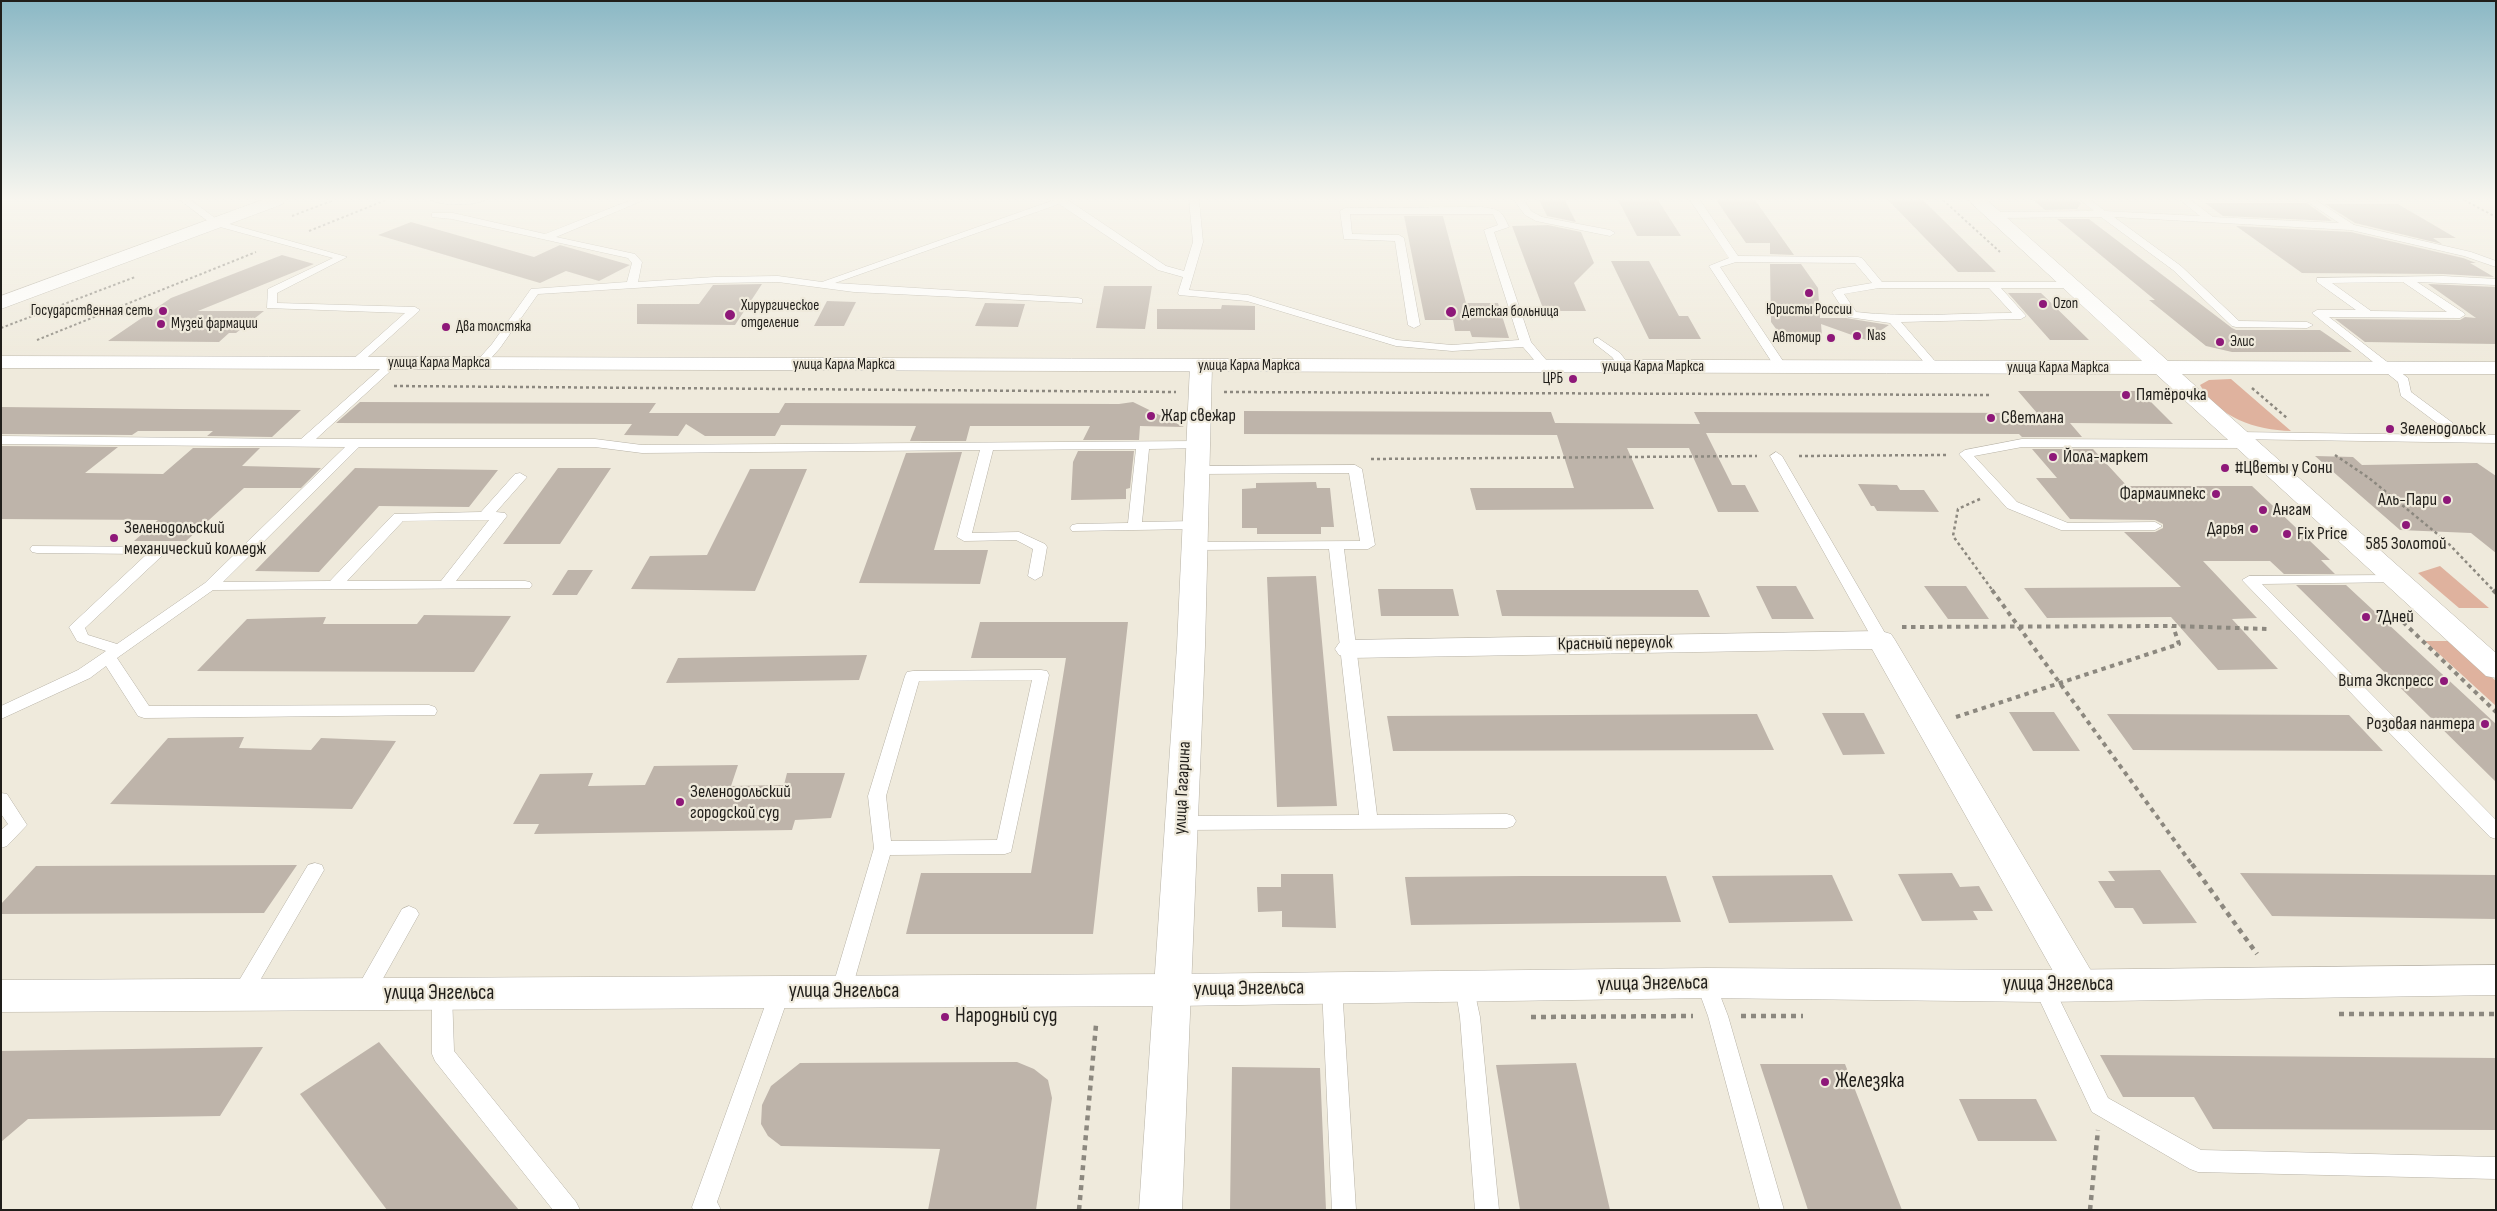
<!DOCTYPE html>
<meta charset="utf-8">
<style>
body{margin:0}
#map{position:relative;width:2497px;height:1211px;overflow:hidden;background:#efeadc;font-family:"Sofia Sans Condensed",sans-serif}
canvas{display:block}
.frame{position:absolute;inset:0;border:2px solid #201e1a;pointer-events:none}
</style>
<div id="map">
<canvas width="2497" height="1211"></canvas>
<div class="frame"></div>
</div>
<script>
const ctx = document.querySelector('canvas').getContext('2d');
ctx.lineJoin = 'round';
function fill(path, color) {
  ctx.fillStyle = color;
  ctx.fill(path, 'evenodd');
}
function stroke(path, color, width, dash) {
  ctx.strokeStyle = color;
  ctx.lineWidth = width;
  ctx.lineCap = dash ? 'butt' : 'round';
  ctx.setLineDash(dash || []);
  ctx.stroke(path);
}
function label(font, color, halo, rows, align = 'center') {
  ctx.font = font + ' "Sofia Sans Condensed",sans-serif';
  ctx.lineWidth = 4.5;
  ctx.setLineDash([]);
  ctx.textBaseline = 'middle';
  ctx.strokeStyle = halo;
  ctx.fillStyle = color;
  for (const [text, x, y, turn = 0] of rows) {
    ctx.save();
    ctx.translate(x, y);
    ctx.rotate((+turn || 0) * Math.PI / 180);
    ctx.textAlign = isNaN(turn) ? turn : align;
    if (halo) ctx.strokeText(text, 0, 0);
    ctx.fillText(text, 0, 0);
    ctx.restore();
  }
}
const green = new Path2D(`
 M2231,379L2291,431C2255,430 2219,418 2200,385L2209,380Z
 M2440,566L2489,608H2459L2418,573Z
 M2425,641H2451L2496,681V706Z`);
const building = new Path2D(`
 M1539,200H1565L1576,222L1547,216Z
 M1618,200H1658L1681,236H1637Z
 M1716,200H1755L1794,255L1770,254V243H1746Z
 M1888,200H1923L1996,272H1958Z
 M2033,200H2078L2081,203L2077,209L2045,210Z
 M2205,203H2307L2332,221L2223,216Z
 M2325,204H2398L2456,238H2433L2442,244L2355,223Z
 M1404,216H1443L1466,303H1498L1509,338L1472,337L1470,331H1455L1453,320H1425Z
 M2057,219H2089L2232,328L2236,330H2320L2352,352H2232L2206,346L2149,300H2155Z
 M411,222L534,257L560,245L630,265L599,281L566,271L540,283L378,235Z
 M1548,225L1581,232L1594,263L1574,283L1586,311H1544L1512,226Z
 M2236,226L2351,232L2463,258L2476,263H2470L2494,277L2443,274L2302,273Z
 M282,255L314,264L198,311H264L236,333H229L219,342L108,341L171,298Z
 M1611,261H1649L1679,316H1688L1701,339H1649Z
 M1770,264H1801L1818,288L1820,318H1846L1889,325L1866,340L1821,324L1822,336L1782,337L1771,322Z
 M762,284L735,325L637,324V304H699L713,285Z
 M2428,284L2496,287V344L2365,342L2335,319L2460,320L2465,317L2476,318Z
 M1104,286H1152L1145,329L1096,328Z
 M2008,293H2041L2089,340H2050Z
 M827,301L856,302L844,326H814Z
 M985,303L1025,304L1018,327L975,326Z
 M1222,305L1255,306V330L1157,329V309H1221Z
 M2018,391H2140L2173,424L2070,423L2082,437H2022L2019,434L1706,433L1732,485H1745L1759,512H1718L1689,448H1627L1654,509L1476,510L1470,488H1574L1557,435L1244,434V411L1551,412L1555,423L1700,424L1694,412L2037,413Z
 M360,402L656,403L649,413H779L785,403L1119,404L1133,402L1184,427L1140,426L1139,440H1083L1090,426H970L966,441H910L916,426L781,425L775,436H705L686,424L678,436L624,435L632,424L336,423Z
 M1,407L180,409L301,410L272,437L207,436L213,431H138L132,435L1,434Z
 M1,446L118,447L85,473L163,474L193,448H260L242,466L321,468L301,488H244L186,541H134L158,520L1,519Z
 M2032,449H2093L2127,486H2252L2330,560H2321L2335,574H2284L2270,561H2203L2257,618L2232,619L2278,669L2218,670L2171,617L2047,618L2024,588L2181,587L2124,532H2155L2163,528V524L2155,520L2070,519L2036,478H2057Z
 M1078,451H1134L1130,488L1126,489V499L1071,500L1073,462Z
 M962,452L934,550H988L980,584L859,583L906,453Z
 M2315,456L2353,457L2362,465L2477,463L2496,476V553L2471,533L2400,530Z
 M355,468L498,470L469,507L379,506L319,572L255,571Z
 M558,468H611L560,544H503Z
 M750,469H807L755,591L631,589L650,556L707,555Z
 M1316,482L1317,488H1330L1334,527H1321V534H1257V528H1242V489L1256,488V483Z
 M1858,484L1897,485L1900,490H1924L1939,512L1877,511L1874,506H1871Z
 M568,570H593L577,595H552Z
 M1316,576L1337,806L1277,807L1267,577Z
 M2296,585H2346L2496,724V782Z
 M1756,586H1796L1814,619H1772Z
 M1924,586H1966L1989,619H1948Z
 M1378,589H1453L1459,616H1381Z
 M1496,590H1698L1710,617L1502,616Z
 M424,615L511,616L474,672L197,671L247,619L326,617L323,624H417Z
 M980,622H1128L1093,934H906L921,873H1031L1066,658H971Z
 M867,655L859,680L666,683L678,658Z
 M2009,712H2054L2080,751H2033Z
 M1822,713H1864L1885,754L1843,755Z
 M1757,714L1774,750L1393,751L1387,716Z
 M2107,714L2349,715L2383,751L2133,750Z
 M244,737L239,748L311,750L321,738L396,741L352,809L110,804L168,738Z
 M738,765L731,786L784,785L787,773H845L831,818L795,820L792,830L534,834L539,824H513L540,774L593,773L588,786L645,785L654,766Z
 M297,865L264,913L1,914V904L36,866Z
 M2160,870L2197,923L2143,924L2133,908H2115L2098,881H2115L2108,871Z
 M1952,873L1960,887L1979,886L1993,911H1973L1978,920L1922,921L1898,874Z
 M2240,873L2496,875V919L2272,916Z
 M1281,874H1333L1336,928L1282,927V911L1258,912L1257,887H1281Z
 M1832,875L1853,921L1729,923L1712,876Z
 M1522,876H1666L1681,922L1411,925L1405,877Z
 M379,1042L519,1210H387L300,1094Z
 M263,1047L220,1116L28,1119L1,1142V1051Z
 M2100,1055L2496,1058V1130L2213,1129L2194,1097H2123Z
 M1017,1062L1034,1069L1048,1080L1052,1098L1036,1210H928L940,1149L781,1146L768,1136L761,1124L762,1105L771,1086L800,1063Z
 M1576,1063L1610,1210H1520L1496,1065Z
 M1760,1064H1845L1902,1210H1808Z
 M1232,1067L1320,1068L1326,1210H1230Z
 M1959,1099H2036L2057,1141H1978Z`);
const pathFar3 = new Path2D(`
 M1943,200L2000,252
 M2464,200L2496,217
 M292,216L334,200
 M309,231L386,200
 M1,328L135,277
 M37,340L256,252`);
const pathFar2 = new Path2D(`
 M394,386L1176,392
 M2252,388L2287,418
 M1224,392L1991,395
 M2335,455L2369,478L2446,541L2494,591
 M1799,456L1947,455
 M1371,459L1757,456
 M1980,499L1958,509L1953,536L1993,591`);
const pathFar1 = new Path2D(`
 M1992,590L2193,866
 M2493,590L2496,593
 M2403,622L2496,712
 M1902,627L2173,626L2268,629L2269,627
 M1956,717L2179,644L2173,626`);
const path = new Path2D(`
 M2192,864L2257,954
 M2339,1014H2496
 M1741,1016H1803
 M1531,1017L1693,1016
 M1079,1210L1096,1025
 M2090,1210L2098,1130`);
const lane = new Path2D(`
 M180,200H191L219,221L347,257L277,293V303L415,307L420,310L359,365H351V361L405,313L267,308L268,289L333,258L213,225Z
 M431,200H485C476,206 440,206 431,200Z
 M631,200H644L556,237L635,254L642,262L638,282L715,277L778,276L822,282L1054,200H1068L1166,266L1184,271L1193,242L1189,200H1199L1203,242L1189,290L1248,295L1397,340L1452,345L1519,340L1484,230L1498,225L1493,214H1350L1352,234L1399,235L1404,238L1420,325L1414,328L1408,325L1395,241L1344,239L1340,211L1345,208L1482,207C1501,210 1501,210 1509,227L1494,232L1531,342L1552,367L1550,369H1542L1523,347L1452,351L1396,346L1247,301L1179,295L1178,293L1183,277L1158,270L1059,204L835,283L1078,298L1082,299V303L854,292L778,282L715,283L538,294L500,348L484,366H476V362L492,344L531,289L627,282L632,263L628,258L452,219L432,217V213H453L545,234Z
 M1514,200H1524L1531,211L1542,217L1610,230L1615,233L1610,236L1536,221L1525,215Z
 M1690,200H1700L1738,256L1858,257L1862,258L1882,282H2071L2076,285L2071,288H2001L2026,316L2021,319L1901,322L1940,367L1934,370L1930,369L1890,323L1848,317L1832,292L1837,289L1872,283L1855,263L1736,262L1720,267L1787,367L1781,370L1775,367L1709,266L1729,258ZM1879,288H1989L2012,313C1960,313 1907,318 1856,312L1844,294Z
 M2080,200H2091L2105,211L2200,216L2180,200H2191L2213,217L2339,223L2305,200H2316L2354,225L2471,252L2496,261V267L2464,256L2351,230L2114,217L2181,266L2239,321L2307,322L2313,325L2307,328L2236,327L2232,326L2173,270L2101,217L1993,218L1988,215L1993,212L2094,211Z
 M2443,276L2496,279V285L2417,282L2464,313L2465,315L2460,318L2329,317L2408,378L2411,392L2469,435H2496V443L2233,439L2231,436L2233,433L2237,432L2453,435L2401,396L2398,382L2312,313L2317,310H2356L2317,282V278ZM2403,282L2447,312L2371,311L2332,283Z
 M1598,338L1620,353L1631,367L1629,369H1621L1612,357L1594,343V339Z
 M393,360L397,361V365L316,439H595L642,445L1199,441L1205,445L1204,448L1149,449L1142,522L1196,521L1203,525L1196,529L1072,531L1070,528L1072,525L1077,524L1128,523L1136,449L993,450L972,533L1019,532L1045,544L1047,547L1042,576L1035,580L1028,576L1033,549L1016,540L964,541L957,537L980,450L642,453L595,447H359L223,582L330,581L394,514L481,512L515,474L520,473L527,477L496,512L505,513L507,516L456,581H525L530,582L532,585L530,588L213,590L117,658L149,706L429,705L435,707L437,711L435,715L144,718L138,716L106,666L90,678L1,719V706L78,670L106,651L77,641L69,627L147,554L37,553L32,552L30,549L32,546L165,547L167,550L165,553L85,628L88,635L117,644L205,583L345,447L1,444V436L301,439L389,361ZM489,520L441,581H347L403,521Z
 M2022,439L2246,440L2252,444L2246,448L2022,447L1974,456L2017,502L2068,523L2155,522L2162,526L2155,530H2061L2007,508L1959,454L1965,450Z
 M1776,452L1782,456L1889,640L1886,643H1876L1873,640L1770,456Z
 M1355,465L1362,469L1375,545L1368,549H1344L1377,815L1507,814L1513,816L1516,821L1513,826L1507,828L1181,830L1175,828L1172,823L1175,818L1181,816L1359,815L1329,549L1195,550L1188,546L1195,542L1360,541L1349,473L1198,474L1191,470L1198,466Z
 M2395,575L2400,576L2402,579L2400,582L2262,584L2496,820V839L2490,837L2242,580L2249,576Z
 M1041,670L1047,671L1049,675L1011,852L1005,854L890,855L851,992L848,998L841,1001L834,998L831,992L874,848L868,796L905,676L907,672L913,671ZM1032,680L997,840L891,841L886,796L919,681Z
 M1,793L7,794L27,825L7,846L1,848V830L8,824L1,814Z
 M315,863L322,865L324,870L248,1001L241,1004L234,1001L231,995L234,989L308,865Z
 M409,906L416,909L419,914L371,1000L364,1003L357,1000L354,994L357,988L402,909Z
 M1706,975L1713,977L1728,1016L1784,1210H1760L1708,1016L1696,983L1699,977Z
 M1465,978L1472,980L1480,1017L1499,1210H1475L1460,1017L1455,986L1458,980Z
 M2043,978L2050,980L2108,1098L2201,1150L2496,1157V1179L2198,1172L2190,1169L2092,1112L2033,986L2036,980Z
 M1332,979L1339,981L1342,987L1356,1210H1332L1322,987L1325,981Z
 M780,983L787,986L790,992L717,1202L721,1210H693L692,1207L770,992L773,986Z
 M442,985L449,988L452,994L454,1051L576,1202L580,1210H553L435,1061L432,1054V994L435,988Z`);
const street = new Path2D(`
 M1201,360L1209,361L1212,366L1205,646L1182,1210H1139L1177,646L1190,366L1193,361Z
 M1881,631L1891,634L1895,640L2093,974L2099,985L2093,996L2080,1001L2067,996L1872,649L1349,658L1339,655L1335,649L1339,643L1349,640Z`);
const secondary = new Path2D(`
 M262,200H286L283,204L1,309V296Z
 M1968,200H1987L2168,361L2496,362V374H2182L2496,653V678L2486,676L2156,374L1,368V356L2142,361Z
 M2496,965V995L2043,1002L1706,998L1173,1006L1,1012V980L1173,974L1706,968L2043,970Z`);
const markers = [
 [1809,293,5,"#8e1879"],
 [2043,304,5,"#8e1879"],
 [163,311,5,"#8e1879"],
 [1451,312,6,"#8e1879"],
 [730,315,6,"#8e1879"],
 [161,324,5,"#8e1879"],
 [446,327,5,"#8e1879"],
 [1857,336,5,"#8e1879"],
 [1831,338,5,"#8e1879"],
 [2220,342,5,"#8e1879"],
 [1573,379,5,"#8e1879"],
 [2126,395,5,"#8e1879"],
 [1151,416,5,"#8e1879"],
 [1991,418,5,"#8e1879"],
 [2390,429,5,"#8e1879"],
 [2053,457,5,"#8e1879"],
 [2225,468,5,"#8e1879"],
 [2216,494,5,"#8e1879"],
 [2447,500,5,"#8e1879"],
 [2263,510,5,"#8e1879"],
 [2406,525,5,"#8e1879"],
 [2254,529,5,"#8e1879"],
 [2287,534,5,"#8e1879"],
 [114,538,5,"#8e1879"],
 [2366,617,5,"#8e1879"],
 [2444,681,5,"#8e1879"],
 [2485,724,5,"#8e1879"],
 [680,802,5,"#8e1879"],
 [945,1017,5,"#8e1879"],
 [1825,1082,5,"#8e1879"]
];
const farPoinames = [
 ["Ozon",2053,304],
 ["Хирургическое",741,306],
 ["отделение",741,323],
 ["Юристы России",1809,310,"center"],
 ["Государственная сеть",153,311,"right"],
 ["Детская больница",1462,312],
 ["Музей фармации",171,324],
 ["Два толстяка",456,327],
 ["Nas",1867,336],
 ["Автомир",1821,338,"right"],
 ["Элис",2230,342],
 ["ЦРБ",1563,379,"right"]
];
const farStreetnames = [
 ["улица Карла Маркса",439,363],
 ["улица Карла Маркса",844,365],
 ["улица Карла Маркса",1249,366],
 ["улица Карла Маркса",1653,367],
 ["улица Карла Маркса",2058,368]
];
const poiNames = [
 ["Пятёрочка",2136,395],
 ["Жар свежар",1161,416],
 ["Светлана",2001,418],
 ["Зеленодольск",2400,429],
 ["Йола-маркет",2063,457],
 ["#Цветы у Сони",2235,468],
 ["Фармаимпекс",2206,494,"right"],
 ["Аль-Пари",2437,500,"right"],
 ["Ангам",2273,510],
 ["Зеленодольский",124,528],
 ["механический колледж",124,549],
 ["Дарья",2244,529,"right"],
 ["Fix Price",2297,534],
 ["585 Золотой",2406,544,"center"],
 ["7Дней",2376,617],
 ["Вита Экспресс",2434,681,"right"],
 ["Розовая пантера",2475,724,"right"],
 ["Зеленодольский",690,792],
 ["городской суд",690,813]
];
const streetNames = [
 ["Красный переулок",1615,644,-1],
 ["улица Гагарина",1183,788,-87]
];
const nearStreetnames = [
 ["улица Энгельса",1653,984,-1],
 ["улица Энгельса",2058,985],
 ["улица Энгельса",1249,989,-1],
 ["улица Энгельса",844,992],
 ["улица Энгельса",439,994]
];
const nearPoinames = [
 ["Народный суд",955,1017],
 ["Железяка",1835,1082]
];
fill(green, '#dfb29e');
fill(building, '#beb4aa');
stroke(lane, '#b7b2a6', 1);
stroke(street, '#b7b2a6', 1);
stroke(secondary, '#b7b2a6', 1);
stroke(pathFar3, '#8c887f', 2, [2.5, 2.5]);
stroke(pathFar2, '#8c887f', 2.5, [3, 3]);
stroke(pathFar1, '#8c887f', 4, [4.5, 4.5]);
stroke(path, '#8c887f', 4.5, [5, 5]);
fill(lane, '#fff');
fill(street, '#fff');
fill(secondary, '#fff');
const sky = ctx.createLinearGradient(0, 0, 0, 369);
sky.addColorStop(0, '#8bb8c5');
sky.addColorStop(0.54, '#f8f6ef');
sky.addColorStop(1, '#f8f6ef00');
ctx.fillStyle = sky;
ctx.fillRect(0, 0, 2497, 369);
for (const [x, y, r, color] of markers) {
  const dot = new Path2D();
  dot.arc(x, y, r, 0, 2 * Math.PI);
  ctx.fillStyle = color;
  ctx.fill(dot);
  stroke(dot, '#efeadc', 2);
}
label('15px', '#201e1a', '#efeadc', farPoinames, 'left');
label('15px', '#201e1a', '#efeadc', farStreetnames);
label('18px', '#201e1a', '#efeadc', poiNames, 'left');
label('18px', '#201e1a', '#efeadc', streetNames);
label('21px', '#201e1a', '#efeadc', nearStreetnames);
label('21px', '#201e1a', '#efeadc', nearPoinames, 'left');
</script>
